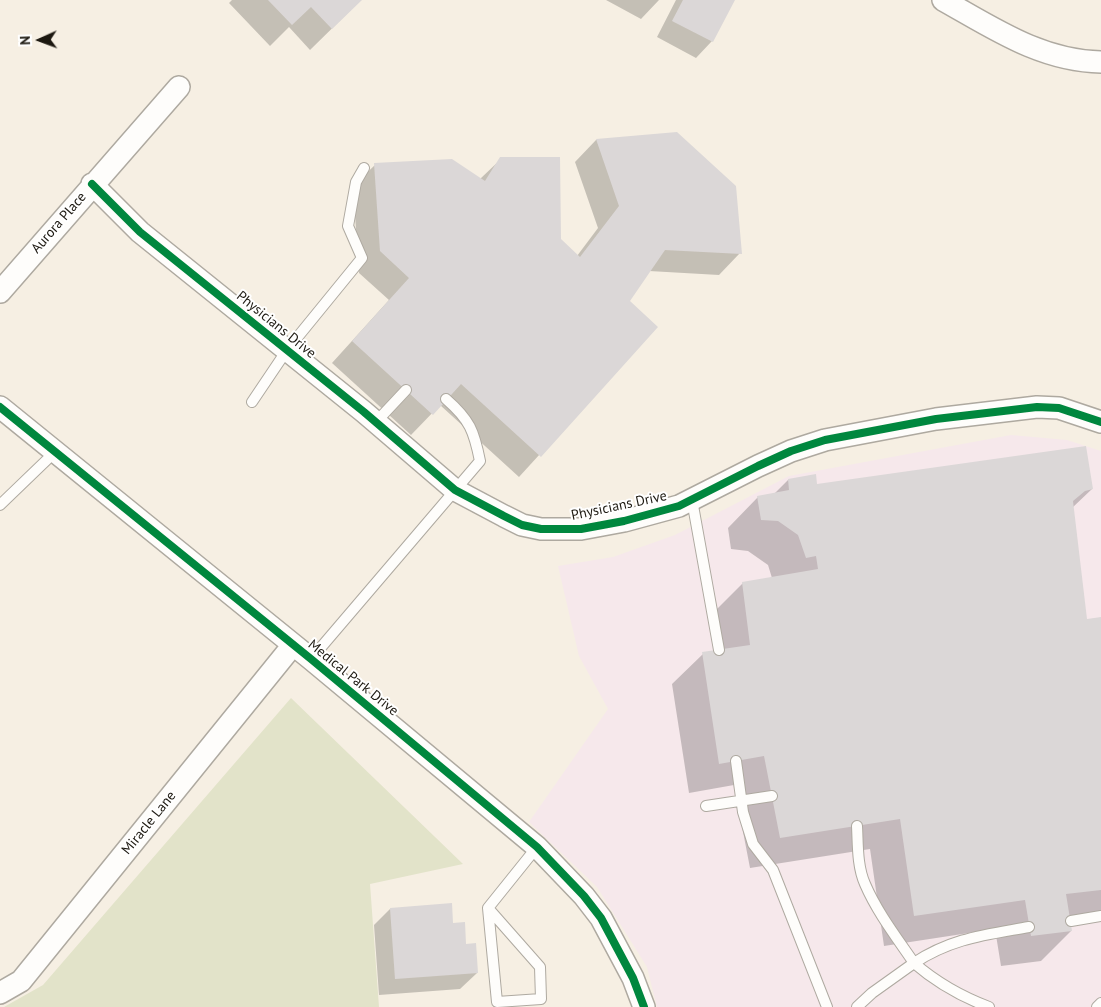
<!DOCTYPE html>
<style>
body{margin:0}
#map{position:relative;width:1101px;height:1007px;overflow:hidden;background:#f6efe3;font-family:"PT Sans",sans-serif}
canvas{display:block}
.north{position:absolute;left:15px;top:15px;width:50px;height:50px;-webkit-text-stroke:4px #fff;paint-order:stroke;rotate:268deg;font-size:14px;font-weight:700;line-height:20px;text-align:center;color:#1c1810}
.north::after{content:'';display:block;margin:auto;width:18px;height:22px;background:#1c1810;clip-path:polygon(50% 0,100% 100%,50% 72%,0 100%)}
</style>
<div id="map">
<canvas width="1101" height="1007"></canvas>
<div class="north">N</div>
</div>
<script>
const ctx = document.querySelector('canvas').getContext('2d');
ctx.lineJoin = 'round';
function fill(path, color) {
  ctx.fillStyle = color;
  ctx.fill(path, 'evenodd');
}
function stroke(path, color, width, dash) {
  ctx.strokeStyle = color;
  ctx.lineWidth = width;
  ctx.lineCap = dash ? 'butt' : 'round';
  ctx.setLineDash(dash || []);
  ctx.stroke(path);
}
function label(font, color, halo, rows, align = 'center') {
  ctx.font = font + ' "PT Sans",sans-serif';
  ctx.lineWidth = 4;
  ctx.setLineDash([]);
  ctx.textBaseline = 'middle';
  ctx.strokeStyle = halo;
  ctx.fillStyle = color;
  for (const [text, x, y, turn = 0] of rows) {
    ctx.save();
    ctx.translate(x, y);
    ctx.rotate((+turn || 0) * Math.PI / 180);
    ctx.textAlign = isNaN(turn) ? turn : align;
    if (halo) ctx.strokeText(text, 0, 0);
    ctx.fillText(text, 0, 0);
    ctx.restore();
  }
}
const medical = new Path2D(`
 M1011,435L1067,440L1101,451V1007H657L647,967L597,887L529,822L608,709L579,656L558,566L613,557L675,535L789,476Z`);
const green = new Path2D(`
 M291,698L463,864L370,884L379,1007H4L43,985Z`);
const shadow = new Path2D(`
 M232,0H361L310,50L289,27L270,46L229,3Z
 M606,0H659L641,19Z
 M676,0H734L712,41L696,58L657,37Z
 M677,134L740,253L719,275L649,271L628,301L656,327L519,477L440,405L411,435L332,363L389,300L359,273L353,186L375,165L480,179L501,159L560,239L577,256L598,228L575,162L596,140Z
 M788,480L816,485L1092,489L1072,508L1086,620L1101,618V915L1069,920L1071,931L1041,961L1001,966L995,929L884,946L870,849L750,868L734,785L689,793L672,684L703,654L717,651L713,613L743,583L772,578L768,565L748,551L731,549L728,528L758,497L774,494Z
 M390,909L452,924L465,945L477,973L460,989L379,995L374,925Z`);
const building = new Path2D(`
 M268,0H362L332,29L311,7L292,25Z
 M683,0H735L713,42L672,21Z
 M677,132L736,186L742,254L665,250L630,301L658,327L541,457L461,384L433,415L352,341L409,278L380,251L374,163L452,159L485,181L500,157H560L561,239L580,257L619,206L596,139Z
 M1086,446L1093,489L1085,491L1073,501L1087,619L1101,617V890L1066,894L1072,931L1031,936L1025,900L914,916L900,819L780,838L764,756L719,764L702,652L750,645L742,582L818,569L816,556L806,558L798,535L778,521L761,520L757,496L789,490L788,479L816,474L817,484Z
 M452,903L453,923L465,922L466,944L476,943L478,973L395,979L390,908Z`);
const lane = new Path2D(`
 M252,402L287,350L362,258L348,226L356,182L364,168
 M376,422L406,390
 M692,500L719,650
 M0,505L55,452
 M311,659L480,461C474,431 470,420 446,399
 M736,761L743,812L753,844L773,870L827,1007
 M706,806L772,796
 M857,826C858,844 857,866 865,884C877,912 897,938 914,963C952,938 985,935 1029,927
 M488,908L540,967L541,999L497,1002L488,908L537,847
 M1071,921L1101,916
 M857,1007L872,993L914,963C937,983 960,996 989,1007
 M1097,1007L1101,1003`);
const street = new Path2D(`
 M943,0C993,28 1041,61 1101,62
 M92,184L140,232L364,412L455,490L504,516L522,525L541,529H581L624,521L679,506L758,466L791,451L825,440L936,419L1037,407L1059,408L1101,422
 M0,292L179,87
 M0,407L311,659L537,847L584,896L601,918L633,978L644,1007
 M0,993L21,981L293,645`);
const cycleway = new Path2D(`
 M92,184L140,232L364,412L455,490L504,516L522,525L541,529H581L624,521L679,506L758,466L791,451L825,440L936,419L1037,407L1059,408L1101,422
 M0,407L311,659L537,847L584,896L601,918L633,978L644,1007`);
const streetNames = [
 ["Aurora Place",59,223,-49],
 ["Physicians Drive",276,325,39],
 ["Physicians Drive",619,506,-12],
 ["Medical Park Drive",353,678,39],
 ["Miracle Lane",149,823,-51]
];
fill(medical, '#f6e8eb');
fill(green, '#e2e3c9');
fill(shadow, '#0003');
fill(building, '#dbd7d7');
stroke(lane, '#aea9a0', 12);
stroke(street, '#aea9a0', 24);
stroke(lane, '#fefdfb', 10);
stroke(street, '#fefdfb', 21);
stroke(cycleway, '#00873e', 8);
label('14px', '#1c1810', '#fff', streetNames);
</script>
